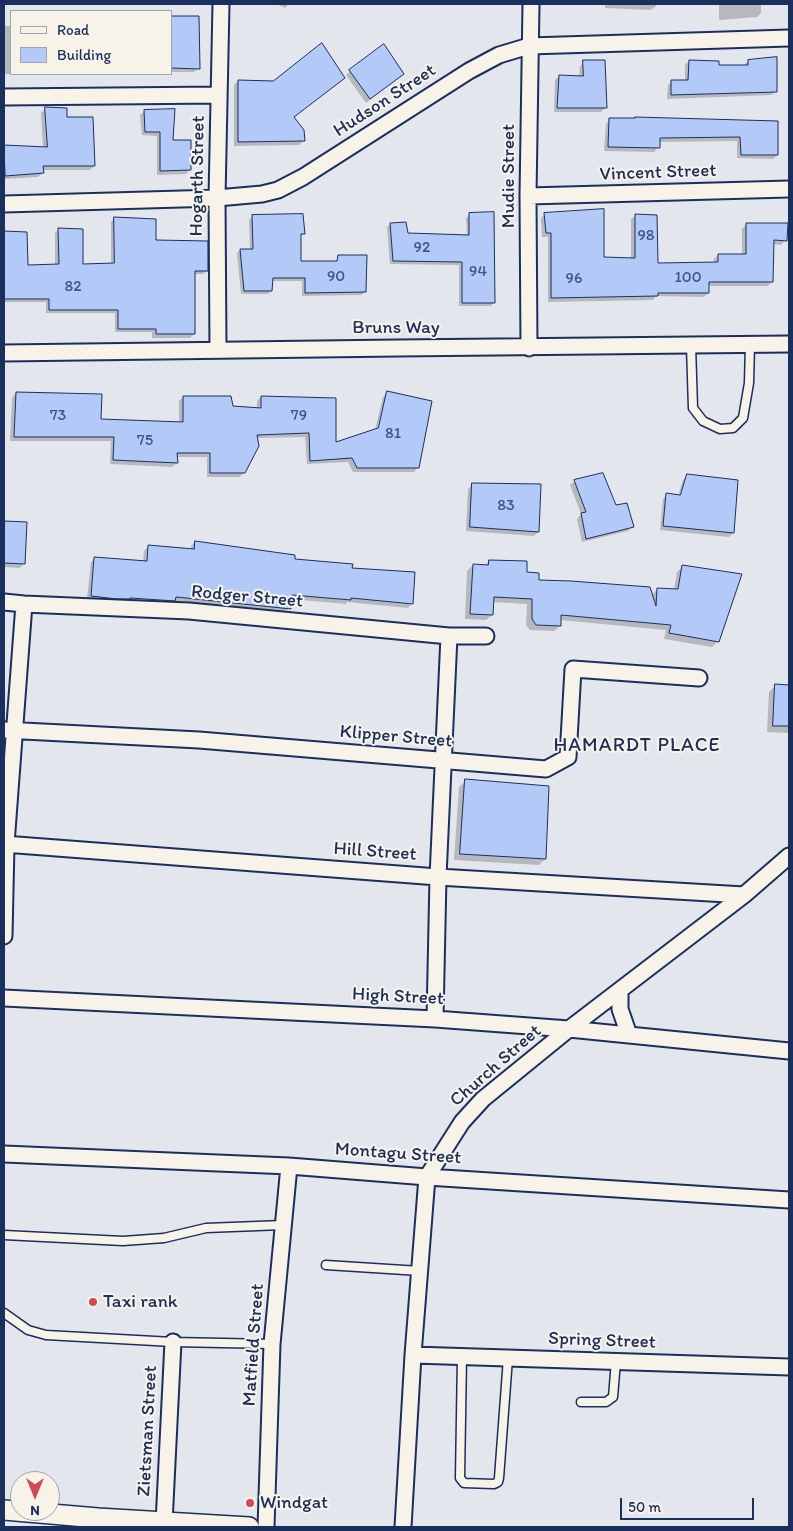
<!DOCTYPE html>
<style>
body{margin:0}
#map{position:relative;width:793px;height:1531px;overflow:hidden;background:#e3e6ed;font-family:Itim,sans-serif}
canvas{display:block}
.frame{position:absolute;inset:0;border:5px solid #1b2f5e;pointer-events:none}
.legend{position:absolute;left:10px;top:10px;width:162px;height:65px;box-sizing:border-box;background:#f7f3e8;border:1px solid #9fa5b1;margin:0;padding:6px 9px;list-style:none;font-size:15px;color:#1b2f5e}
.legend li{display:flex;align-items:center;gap:10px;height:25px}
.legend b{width:25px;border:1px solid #9fa5b1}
.north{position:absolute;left:10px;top:1471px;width:50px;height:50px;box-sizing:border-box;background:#f7f3e8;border:1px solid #9fa5b1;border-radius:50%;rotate:180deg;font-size:14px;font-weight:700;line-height:20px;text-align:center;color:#1b2f5e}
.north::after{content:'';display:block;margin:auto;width:18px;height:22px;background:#d1495b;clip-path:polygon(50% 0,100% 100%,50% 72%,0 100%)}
.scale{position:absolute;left:620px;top:1498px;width:134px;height:22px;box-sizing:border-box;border:2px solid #1b2f5e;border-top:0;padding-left:6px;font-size:15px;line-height:18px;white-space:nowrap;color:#1b2f5e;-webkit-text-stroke:4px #f7f3e8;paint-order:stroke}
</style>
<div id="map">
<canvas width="793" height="1531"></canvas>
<div class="frame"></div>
<ul class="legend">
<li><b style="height:6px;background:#f7f3e8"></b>Road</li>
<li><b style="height:14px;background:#b3c9f8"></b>Building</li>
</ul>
<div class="north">N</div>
<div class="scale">50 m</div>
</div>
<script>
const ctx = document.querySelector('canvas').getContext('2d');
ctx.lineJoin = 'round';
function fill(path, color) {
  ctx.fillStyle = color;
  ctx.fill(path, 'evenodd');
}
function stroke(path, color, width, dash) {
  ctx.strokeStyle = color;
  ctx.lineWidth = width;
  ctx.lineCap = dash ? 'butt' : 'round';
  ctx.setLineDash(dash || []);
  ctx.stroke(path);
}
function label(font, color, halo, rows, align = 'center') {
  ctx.font = font + ' Itim,sans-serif';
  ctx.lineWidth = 4;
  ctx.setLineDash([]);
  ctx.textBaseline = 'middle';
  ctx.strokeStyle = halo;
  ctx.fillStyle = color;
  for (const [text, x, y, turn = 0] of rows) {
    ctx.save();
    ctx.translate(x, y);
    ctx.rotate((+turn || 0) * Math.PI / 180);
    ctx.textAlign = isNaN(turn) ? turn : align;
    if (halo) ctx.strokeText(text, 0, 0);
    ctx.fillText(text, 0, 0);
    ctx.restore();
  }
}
const shadow = new Path2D(`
 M277,4H289L285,8Z
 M605,4H656V6L651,10L605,8Z
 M719,4H761V13L757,17L719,20Z
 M171,17L199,68L194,72H171Z
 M4,26H11V74H4Z
 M689,61L718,66L744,65L748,61L776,91L771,95L667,99L668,85L672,81H685V65Z
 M584,62L605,108L601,112H554L555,80L559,76L579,77L580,66Z
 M350,71L398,78L366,103L346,75Z
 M96,74H131L96,75Z
 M238,81L293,117L304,140L299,145L234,146V85Z
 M45,109L66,118L94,166L90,170H42L43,173L38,177L4,179V147L43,148L41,113Z
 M145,111L172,141L190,169L186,174L157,175V136L142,135L140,115Z
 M635,118L777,122V155L773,159L737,158V141L659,142L658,147L654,152L604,151L606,124L610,119L633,120Z
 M545,214L603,258L631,259V219L636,215L656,264H714V259L718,255L742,256V229L746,224L785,240L781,245L773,244L772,281L768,286H708V293L704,297L656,296L653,300L548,302V237H542L541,218Z
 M469,215L494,302L491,306H459V265L390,264L387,227L391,224L407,234L467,236L466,218Z
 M253,216L304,233L300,237L299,263H335L339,256L365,292L361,295L302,296V281H272L271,291L268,294H241L237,253L240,250H250L249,220Z
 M115,218L207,271L203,274H194V334L190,338H152V332H115V313H46V302H4V232L26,233V266L55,265V233L59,229L82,265H111V222Z
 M16,393L100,420L179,423V401L183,397L232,407L257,409V401L261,397L335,444L375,430L383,397L387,393L418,467L414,472H353L348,462L307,464L305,437L256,438L244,472L240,477H207V457H176L177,463L172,467L110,464L111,441H10L12,398Z
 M687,476L733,533L729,537L660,530L663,499L667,495L678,496L683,480Z
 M575,481L632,527L628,531L582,542L577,519L581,514L570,485Z
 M472,485L538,532L534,536L466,531L468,489Z
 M4,522L26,523L24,563L20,568L4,567Z
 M195,542L293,560L351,569L412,603L408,608L347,602L346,604L290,599L289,608L285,612L173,601L170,605L87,599L91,562L95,558L143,562L144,551L149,546L191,550V546Z
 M489,561L526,573L537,581L651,595L658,589L674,590L677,572L683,566L718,641L712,647L664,639L666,630L560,620V626L554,631L530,630L526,625L527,604L492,602V615L486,620L465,619L467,571L473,565L484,566Z
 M776,685L789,686V733L767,732L769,692Z
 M466,781L545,859L539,865L454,860L459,787Z`);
const building = new Path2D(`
 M171,16H199L200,69L171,68Z
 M322,43L345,78L294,117L304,130L305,141L238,142V80L273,81Z
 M384,44L404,74L370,99L349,70Z
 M777,57V92L671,95V80H688L689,60L719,61V65H748V60Z
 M583,60H605L607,108H557L559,75L583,76Z
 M45,107L67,108V117H93L95,166H43L44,173L5,176L4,145L47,147Z
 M175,109L173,140H191V170L160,171V132H145L144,110Z
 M635,117L778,121V155H741L740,137L660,138V148L608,147L609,118H635Z
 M604,209V257L635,258V214L657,215L658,263L718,262V254H746V223H788L787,241L774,240L773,282H709V293H658V296L551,298V233H546L544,213Z
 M494,212L495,303H462V262L393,261L390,223L406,222L408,233L469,235V213Z
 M303,214L305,234H301V261H337L338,255H367L366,292L305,293V278H273L272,291H244L240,249H253L252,215Z
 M114,217L156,219V240L208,241V271H195V334H156V329H118V310H49V299H4V231L27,232L28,265L59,264L58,228L83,229V264L114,263Z
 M387,391L432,401L419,468H357L352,458L310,461L309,433L257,435L259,446L245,473H210V453H177L178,463L113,460L114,437H14L16,392L102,394L101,419L183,422V396H231L233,406L261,408V396L336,398V442L378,428Z
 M603,473L616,505L627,503L634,527L586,539L581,513L586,512L574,480Z
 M687,474L738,480L734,533L663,526L666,493L680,495Z
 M472,483L541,484L539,532L470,527Z
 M4,521L27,522L25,564L4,563Z
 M195,541L295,555V559L353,564L352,568L415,572L413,604L351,598V600L292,595L291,609L176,597L175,601L130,598V599H117L91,596L94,557L147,561L148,545L194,549Z
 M489,560L527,561V572L539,573V580L571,581L650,587L656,606L657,588L678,589L682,565L742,574L719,642L669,633L671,625L561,615V626L536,625L532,619V599L494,597L493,615L470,614L473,564L488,565Z
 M775,684L789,685V726H773Z
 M465,779L549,786L546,859L460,854Z`);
const service = new Path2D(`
 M691,346L693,408L703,421L720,429L733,428L743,418L749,383L750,345
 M4,1235L123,1241L164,1238L206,1228L283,1225
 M326,1265L420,1271
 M4,1313L28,1330L46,1335L173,1342L272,1344
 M462,1356L460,1478L464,1483L494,1484L498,1482L499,1478L508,1358
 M581,1402H606L613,1397L616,1361`);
const minor = new Path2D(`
 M4,97L219,95
 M528,196L789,189
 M4,204L217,198L262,194L278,190L303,177L469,71L499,55L529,46L789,38
 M529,348L528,196L531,4
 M218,349L217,198L221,4
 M4,353C266,348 527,348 789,344
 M4,602L24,604L189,611L449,636H486
 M4,730L199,740L546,769L568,757L573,669L699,678
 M4,844L438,877L744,895
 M4,936L6,844L24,604
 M620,990V1009L629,1035
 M4,998L435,1019L569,1029L789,1051
 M435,1019L438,877L449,636
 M4,1154L289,1166L427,1177L789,1200
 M413,1355L789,1367
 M164,1523L173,1342
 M266,1527L272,1344L289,1166
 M403,1527L413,1355L427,1177L462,1122L483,1099L569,1029L744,895L789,856`);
const tertiary = new Path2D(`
 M4,1510L98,1518L249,1527`);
const markers = [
 [93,1302,5,"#d1495b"],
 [250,1503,5,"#d1495b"]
];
const numberNames = [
 ["98",646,236],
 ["92",422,248],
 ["94",478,272],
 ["90",336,277],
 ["100",688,278],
 ["96",574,279],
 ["82",73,287],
 ["73",58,416],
 ["79",299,416],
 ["81",393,434],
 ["75",145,441],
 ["83",506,506]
];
const streetNames = [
 ["Hudson Street",385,101,-33],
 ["Vincent Street",658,173,-2],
 ["Hogarth Street",198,176,-89],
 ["Mudie Street",509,176,-90],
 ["Bruns Way",396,328],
 ["Rodger Street",247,597,5],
 ["Klipper Street",396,737,5],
 ["Hill Street",375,852,4],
 ["High Street",398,997,3],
 ["Church Street",496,1066,-41],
 ["Montagu Street",398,1154,4],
 ["Spring Street",602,1341,2],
 ["Matfield Street",254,1345,-86],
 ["Zietsman Street",148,1431,-87]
];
const poiNames = [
 ["Taxi rank",103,1302],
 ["Windgat",260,1503]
];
const neighbourhoodNames = [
 ["HAMARDT PLACE",637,746]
];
fill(shadow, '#0003');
fill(building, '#b3c9f8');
stroke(building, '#1b2f5e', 1);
stroke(service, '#1b2f5e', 11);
stroke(minor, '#1b2f5e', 19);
stroke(tertiary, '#1b2f5e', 22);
stroke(service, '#f7f3e8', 8);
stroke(minor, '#f7f3e8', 15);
stroke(tertiary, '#f7f3e8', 19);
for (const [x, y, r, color] of markers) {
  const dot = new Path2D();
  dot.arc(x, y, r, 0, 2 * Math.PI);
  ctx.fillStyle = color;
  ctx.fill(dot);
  stroke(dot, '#f7f3e8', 2);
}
label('16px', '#415684', null, numberNames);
label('19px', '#1b2f5e', '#f7f3e8', streetNames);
label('19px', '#1b2f5e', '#f7f3e8', poiNames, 'left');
ctx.letterSpacing = '1px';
label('20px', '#1b2f5e', '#f7f3e8', neighbourhoodNames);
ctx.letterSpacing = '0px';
</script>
